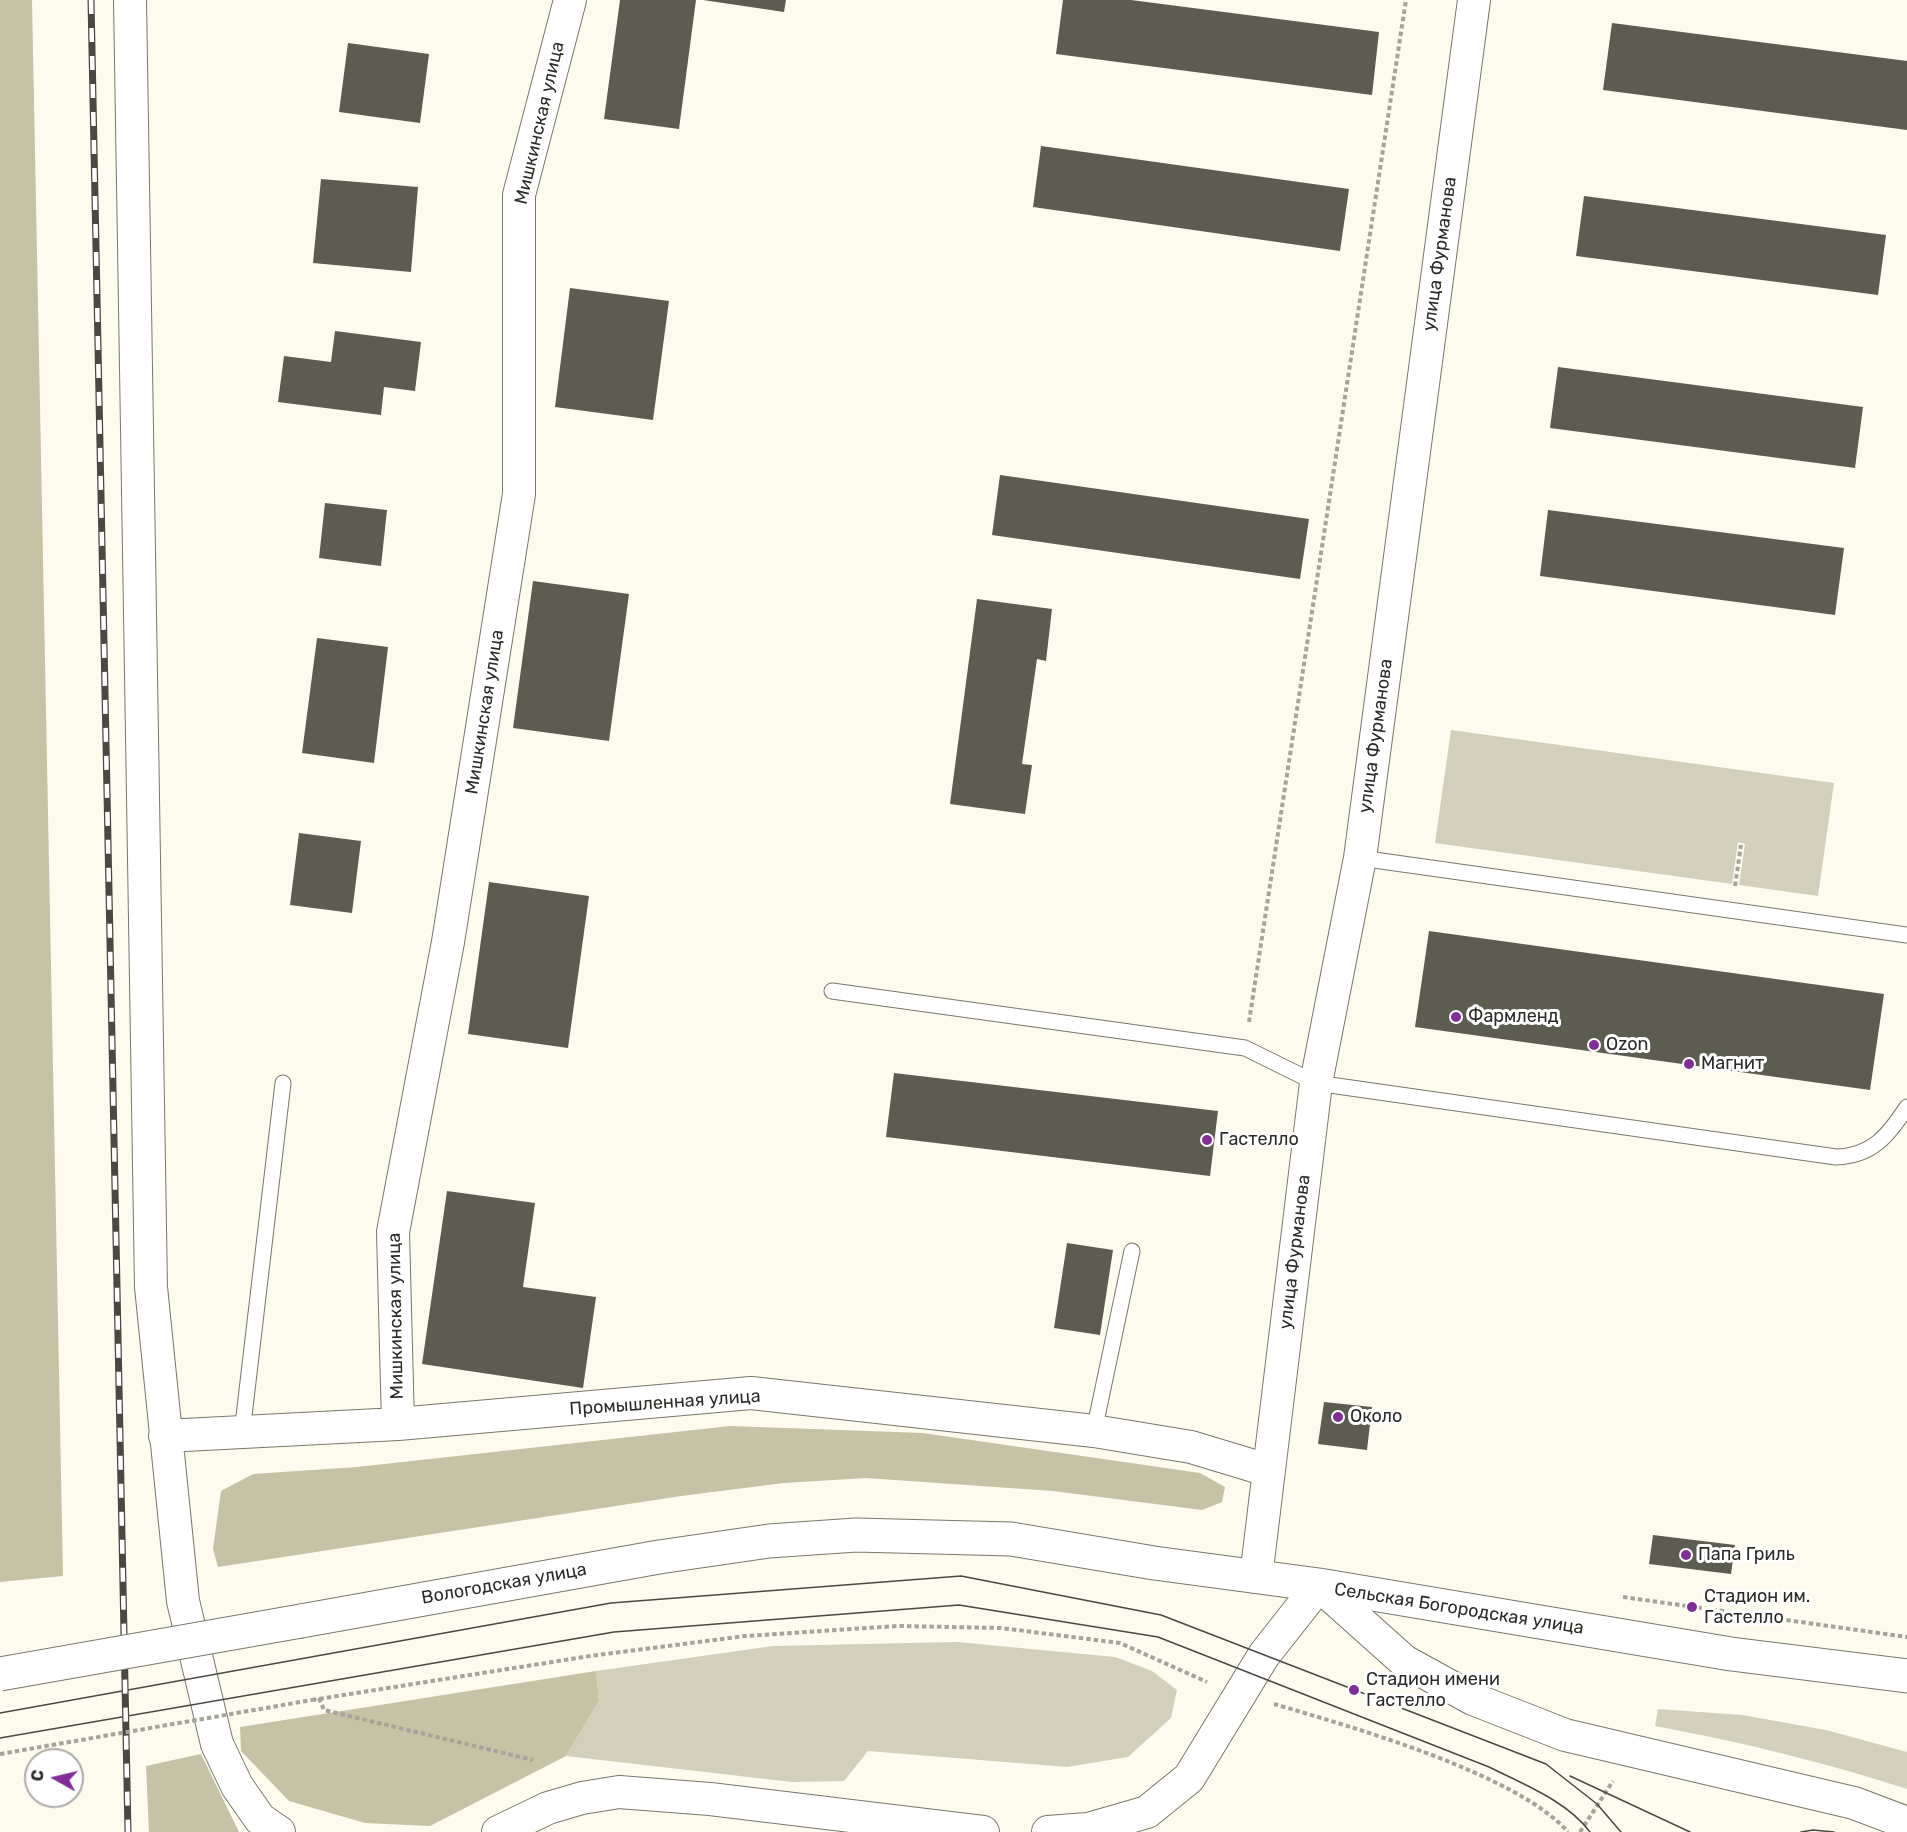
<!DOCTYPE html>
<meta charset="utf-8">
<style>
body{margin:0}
#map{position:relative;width:1907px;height:1832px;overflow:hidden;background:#fcfbee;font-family:Rubik,sans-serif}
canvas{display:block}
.north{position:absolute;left:24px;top:1748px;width:60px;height:60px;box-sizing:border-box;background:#fff;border:2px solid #abaaa9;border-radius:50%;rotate:278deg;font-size:16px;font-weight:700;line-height:24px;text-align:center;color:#2c2b27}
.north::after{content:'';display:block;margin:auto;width:21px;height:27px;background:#822c9a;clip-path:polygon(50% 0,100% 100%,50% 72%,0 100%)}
</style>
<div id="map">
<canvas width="1907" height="1832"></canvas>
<div class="north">С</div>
</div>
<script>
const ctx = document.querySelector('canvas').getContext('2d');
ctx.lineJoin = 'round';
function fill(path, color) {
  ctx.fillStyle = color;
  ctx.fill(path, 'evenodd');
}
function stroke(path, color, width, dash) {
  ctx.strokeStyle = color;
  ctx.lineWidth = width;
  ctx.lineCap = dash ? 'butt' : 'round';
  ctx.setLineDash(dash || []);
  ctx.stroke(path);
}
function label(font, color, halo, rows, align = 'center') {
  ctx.font = font + ' Rubik,sans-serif';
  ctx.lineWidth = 6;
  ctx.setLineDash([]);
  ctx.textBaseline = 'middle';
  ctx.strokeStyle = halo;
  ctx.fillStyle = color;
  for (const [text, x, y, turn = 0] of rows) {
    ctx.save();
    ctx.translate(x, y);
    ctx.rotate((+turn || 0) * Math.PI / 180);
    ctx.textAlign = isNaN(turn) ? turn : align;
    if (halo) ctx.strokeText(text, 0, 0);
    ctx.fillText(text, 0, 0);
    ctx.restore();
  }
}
const green = new Path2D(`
 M1451,730L1834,783L1818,896L1739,885L1745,844L1738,842L1732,884L1435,843Z
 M957,1642L1115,1657L1152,1671L1177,1690L1171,1718L1128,1757L1067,1767L868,1751L844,1781L792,1782L566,1756L599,1701L596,1671L773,1646Z
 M1658,1709L1742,1715L1826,1730L1907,1752V1789C1824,1762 1741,1742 1655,1726Z`);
const forest = new Path2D(`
 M0,0H32L63,1576L0,1582Z
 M730,1426L923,1433L1200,1473L1225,1487L1222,1502L1202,1510L1053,1491L866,1478L784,1483L681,1496L218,1567L213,1549L221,1491L253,1474L357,1467Z
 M596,1671L599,1701L566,1756L430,1826L365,1823L289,1801L241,1751L240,1727Z
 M201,1754L239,1832H149L146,1766Z`);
const building = new Path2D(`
 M620,0H696L679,129L604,119Z
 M703,0H786L784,12Z
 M1063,0H1131L1379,32L1372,95L1056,54Z
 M1612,23L1907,61V130L1603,90Z
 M348,43L429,54L420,123L339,112Z
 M1041,146L1349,189L1340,251L1033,207Z
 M321,179L418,187L411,272L313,263Z
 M1584,196L1886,235L1878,295L1576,256Z
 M570,288L669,301L653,420L555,407Z
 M335,331L421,342L415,391L384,387L381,415L278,402L284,356L331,362Z
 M1558,367L1863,407L1855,468L1550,428Z
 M1000,475L1309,519L1300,579L992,535Z
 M325,503L387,510L381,566L319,558Z
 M1548,510L1844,548L1835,615L1540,576Z
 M533,581L629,594L609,741L513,728Z
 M977,599L1052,609L1046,661L1037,659L1022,764L1032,765L1025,814L950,804Z
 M317,638L388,647L374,763L302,753Z
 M299,833L361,841L352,913L290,905Z
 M489,882L589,896L568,1048L468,1034Z
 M1429,931L1884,994L1870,1090L1415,1027Z
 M894,1073L1218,1111L1210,1176L886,1137Z
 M447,1191L535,1203L523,1287L596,1297L583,1388L422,1364Z
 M1067,1243L1113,1250L1100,1335L1054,1328Z
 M1324,1402L1372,1407L1367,1450L1318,1444Z
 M1653,1535L1735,1545L1731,1574L1649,1564Z`);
const path = new Path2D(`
 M1735,886L1741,845
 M1249,1022L1406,0
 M1623,1597L1907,1637
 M319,1698L324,1710L533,1760
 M312,1700L590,1656L745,1636L898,1626L1001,1628L1120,1643L1207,1682
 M1274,1704C1349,1726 1518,1774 1568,1832
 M1580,1832L1613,1781`);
const lane = new Path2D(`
 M1360,858L1907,935
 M832,991L1245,1048L1316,1083L1836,1157C1872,1156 1888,1136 1907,1107
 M1094,1431L1132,1251
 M242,1433L283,1083`);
const street = new Path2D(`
 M130,0L151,1287L183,1601L217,1744L237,1786L260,1819L279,1832
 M398,1424L393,1232L448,942L519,494V195L570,0
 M165,1436L398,1424L751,1393L1094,1431L1191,1447L1267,1470
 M1256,1577L1316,1083L1360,858L1474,0
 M498,1832L548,1808L582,1798L619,1792L710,1799L983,1832
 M1048,1832L1088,1829L1147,1812L1189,1778L1264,1655L1319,1585L1404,1661L1473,1699L1565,1735L1854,1803L1907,1823`);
const primary = new Path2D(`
 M301,1621L659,1557L769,1541L856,1535L1011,1539L1154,1563L1319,1585L1731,1654L1907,1676`);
const tram = new Path2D(`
 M0,1713L611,1603L961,1576L1161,1615L1546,1764L1597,1804L1621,1832
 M0,1738L614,1632L959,1605L1158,1637L1489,1767C1523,1784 1567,1801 1590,1832
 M1570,1776L1690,1832
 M1801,1832L1813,1830L1834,1832`);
const rail = new Path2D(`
 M91,0L128,1832`);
const pathBridge = new Path2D(`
 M0,1754L312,1700`);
const primaryBridge = new Path2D(`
 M0,1674L301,1621`);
const markers = [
 [1456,1017,6,"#822c9a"],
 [1594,1045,6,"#822c9a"],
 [1689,1064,6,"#822c9a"],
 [1207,1140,6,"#822c9a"],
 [1338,1417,6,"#822c9a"],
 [1686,1555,6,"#822c9a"],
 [1692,1607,6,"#822c9a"],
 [1354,1690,6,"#822c9a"]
];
const streetNames = [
 ["Мишкинская улица",540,123,-77],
 ["улица Фурманова",1440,254,-82],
 ["Мишкинская улица",485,712,-81],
 ["улица Фурманова",1376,736,-82],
 ["улица Фурманова",1295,1252,-83],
 ["Мишкинская улица",396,1316,-91],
 ["Промышленная улица",665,1403,-4],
 ["Вологодская улица",504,1584,-10],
 ["Сельская Богородская улица",1459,1609,9]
];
const poiNames = [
 ["Фармленд",1468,1017],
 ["Ozon",1606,1045],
 ["Магнит",1701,1064],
 ["Гастелло",1219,1140],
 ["Около",1350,1417],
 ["Папа Гриль",1698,1555],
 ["Стадион им.",1704,1597],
 ["Гастелло",1704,1618],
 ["Стадион имени",1366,1680],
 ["Гастелло",1366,1701]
];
fill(green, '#d2d0bb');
fill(forest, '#c5c2a5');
fill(building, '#5d5c51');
stroke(lane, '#78776b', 17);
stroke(street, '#78776b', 34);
stroke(primary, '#78776b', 35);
stroke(path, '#a5a49b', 4, [4.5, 3]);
stroke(lane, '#fff', 15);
stroke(street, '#fff', 32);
stroke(primary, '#fff', 33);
stroke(tram, '#494843', 1.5);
stroke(rail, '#494843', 7);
stroke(rail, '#fff', 4.5, [14]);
stroke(primaryBridge, '#78776b', 35, []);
stroke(pathBridge, '#a5a49b', 4, [4.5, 3]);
stroke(primaryBridge, '#fff', 33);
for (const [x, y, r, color] of markers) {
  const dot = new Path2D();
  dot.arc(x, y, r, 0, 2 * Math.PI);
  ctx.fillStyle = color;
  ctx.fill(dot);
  stroke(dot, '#fff', 2);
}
label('18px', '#2c2b27', '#fff', streetNames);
label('18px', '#2c2b27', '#fff', poiNames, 'left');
</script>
